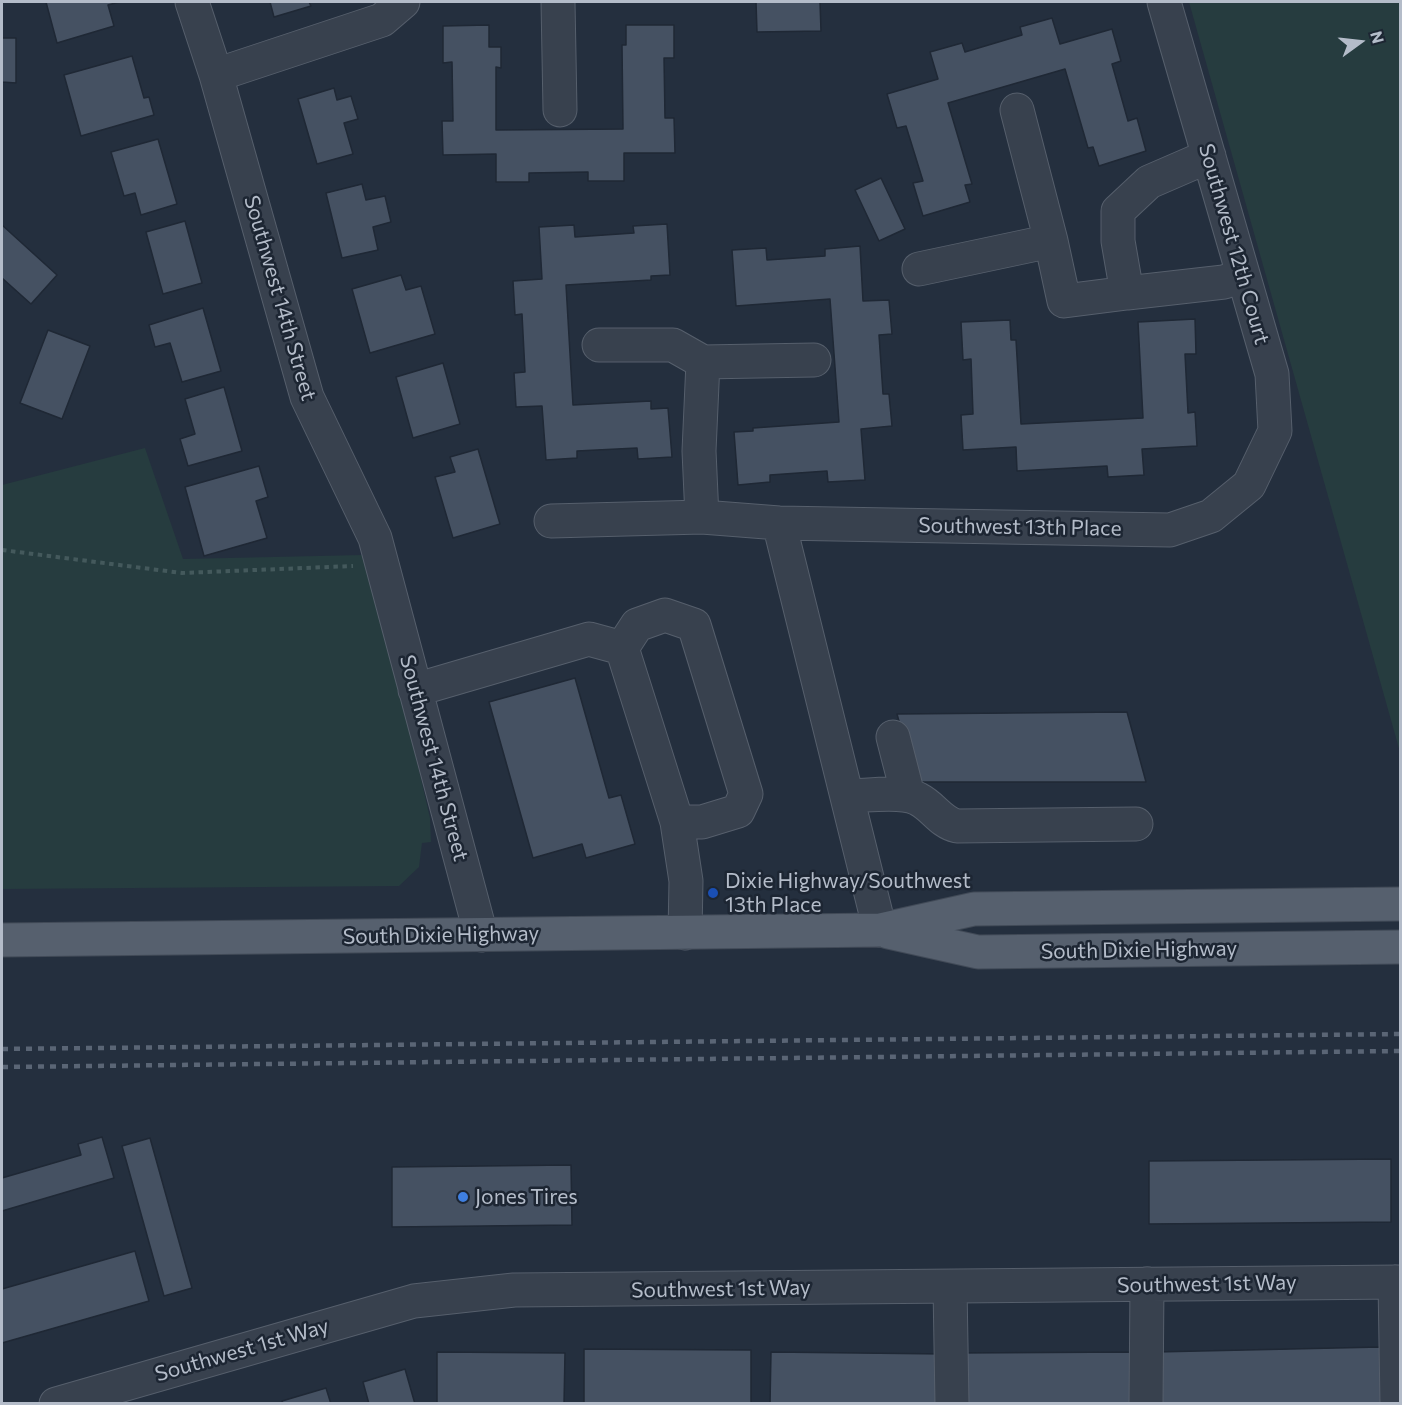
<!DOCTYPE html>
<style>
body{margin:0}
#map{position:relative;width:1402px;height:1405px;overflow:hidden;background:#242f3e;font-family:Commissioner,sans-serif}
canvas{display:block}
.frame{position:absolute;inset:0;border:3px solid #b4bcc9;pointer-events:none}
.north{position:absolute;left:1330px;top:12px;width:60px;height:60px;-webkit-text-stroke:4px #1d2633;paint-order:stroke;rotate:75deg;font-size:16px;font-weight:700;line-height:24px;text-align:center;color:#b4bcc9}
.north::after{content:'';display:block;margin:auto;width:21px;height:27px;background:#b4bcc9;clip-path:polygon(50% 0,100% 100%,50% 72%,0 100%)}
</style>
<div id="map">
<canvas width="1402" height="1405"></canvas>
<div class="frame"></div>
<div class="north">N</div>
</div>
<script>
const ctx = document.querySelector('canvas').getContext('2d');
ctx.lineJoin = 'round';
function fill(path, color) {
  ctx.fillStyle = color;
  ctx.fill(path, 'evenodd');
}
function stroke(path, color, width, dash) {
  ctx.strokeStyle = color;
  ctx.lineWidth = width;
  ctx.lineCap = dash ? 'butt' : 'round';
  ctx.setLineDash(dash || []);
  ctx.stroke(path);
}
function label(font, color, halo, rows, align = 'center') {
  ctx.font = font + ' Commissioner,sans-serif';
  ctx.lineWidth = 5;
  ctx.setLineDash([]);
  ctx.textBaseline = 'middle';
  ctx.strokeStyle = halo;
  ctx.fillStyle = color;
  for (const [text, x, y, turn = 0] of rows) {
    ctx.save();
    ctx.translate(x, y);
    ctx.rotate((+turn || 0) * Math.PI / 180);
    ctx.textAlign = isNaN(turn) ? turn : align;
    if (halo) ctx.strokeText(text, 0, 0);
    ctx.fillText(text, 0, 0);
    ctx.restore();
  }
}
const green = new Path2D(`
 M1189,2H1400V752Z
 M145,448L183,559L363,555L386,628L430,818L431,842L422,843L419,867L399,886L2,889V485Z`);
const building = new Path2D(`
 M46,2H119L108,5L114,26L57,43Z
 M270,2H309L311,6L274,17Z
 M756,2H820L821,31L757,32Z
 M1052,18L1060,44L1112,29L1121,61L1112,64L1128,121L1137,118L1146,151L1099,166L1093,147L1088,148L1065,69L948,103L972,184L965,185L970,202L923,216L913,183L923,181L906,126L897,128L887,94L938,79L930,52L962,43L965,52L1022,35L1020,27Z
 M489,25V47H501V68L496,67V130L623,129L622,45H626V25H674V58H664L665,118H674L675,153H624V181H588V172L529,173V182H496V154L443,155L442,121H453L452,62L443,63V26Z
 M2,38H16V83L2,82Z
 M132,56L144,98L149,97L154,115L81,136L64,75Z
 M334,88L337,100L351,96L358,119L344,123L353,154L317,164L298,99Z
 M158,139L177,204L141,215L135,193L124,196L111,152Z
 M881,178L905,229L879,241L855,190Z
 M362,184L366,200L385,196L391,222L373,227L378,250L342,258L326,193Z
 M185,221L202,283L163,294L146,232Z
 M667,224L670,275L651,276V280L566,285L573,405L651,401V409L668,408L672,457L638,459L637,448L577,451V458L546,460L542,406L516,407L514,373L525,372L522,314L515,315L513,281L542,279L539,227L574,225L575,237L634,233L633,226Z
 M2,225L57,275L31,304L2,278Z
 M860,246L863,301L889,300L892,334L879,335L883,394H889L892,426L861,429L865,480L828,482L827,471L770,475V482L738,485L734,432L753,431V428L839,422L830,299L736,306L732,250L766,248L767,260L825,256V249Z
 M401,275L406,290L421,286L435,334L370,353L352,289Z
 M203,308L221,371L182,382L170,343L155,347L149,325Z
 M1195,319L1196,354H1185L1188,413L1195,412L1197,446L1142,449L1144,475L1108,477L1107,466L1017,471L1016,447L963,450L961,415L973,414L971,359L963,360L961,322L1010,320L1011,340H1016L1021,424L1143,418L1138,322Z
 M48,330L90,346L62,419L20,403Z
 M443,363L460,424L413,438L396,377Z
 M224,387L242,451L188,466L180,439L195,434L185,399Z
 M478,449L500,524L453,538L435,477L455,472L450,457Z
 M259,466L268,497L256,501L267,538L204,556L185,487Z
 M575,678L609,798L621,795L635,844L586,858L582,844L533,858L489,702Z
 M1127,712L1146,782H916L897,714Z
 M102,1137L114,1178L2,1211V1178L81,1155L78,1144Z
 M150,1138L192,1288L164,1296L122,1146Z
 M1391,1159V1222L1149,1224V1161Z
 M571,1165L572,1225L392,1227V1167Z
 M135,1251L149,1301L2,1343V1289Z
 M1381,1347L1383,1404H1156L1155,1352Z
 M584,1349L751,1350V1404H584Z
 M437,1352L565,1353L564,1404H437Z
 M771,1352L945,1354V1404H770Z
 M1137,1352L1138,1404H955V1353Z
 M405,1369L415,1404H369L363,1382Z
 M326,1388L331,1404H283L282,1401Z`);
const path = new Path2D(`
 M2,550L182,573L353,566`);
const minor = new Path2D(`
 M192,2L216,75L307,397L375,538L481,935
 M558,2L560,110
 M216,75L382,20L403,2
 M1017,110L1051,241
 M919,269L1051,241L1064,301L1127,293L1118,241V211L1149,182L1209,156
 M1127,293L1224,282L1243,275
 M599,345H673L703,362
 M702,517L699,451L703,362L814,360
 M551,521L702,517L779,523L1170,530L1211,516L1249,485L1275,431L1272,374L1164,2
 M779,523L880,930
 M622,648L637,625L665,615L694,625L746,794L738,811L702,822H677
 M415,690L589,639L622,648L677,822L686,881L685,933
 M893,737L908,795
 M847,796C866,796 902,790 918,799C934,807 940,822 957,826L1136,824
 M1395,1282L1397,1404
 M950,1287L952,1404
 M56,1404L414,1301L514,1290L1400,1282
 M1146,1404L1147,1284`);
const major = new Path2D(`
 M888,932L978,952L1400,947
 M2,940L880,930L974,909L1400,904`);
const rail = new Path2D(`
 M2,1049L1400,1034
 M2,1067L1400,1051`);
const markers = [
 [713,893,6,"#1a4fb4"],
 [463,1197,6,"#3f7fe0"]
];
const streetNames = [
 ["Southwest 12th Court",1234,244,74],
 ["Southwest 14th Street",280,298,74],
 ["Southwest 13th Place",1020,527,1],
 ["Southwest 14th Street",434,758,75],
 ["South Dixie Highway",441,935,-1],
 ["South Dixie Highway",1139,950,-1],
 ["Southwest 1st Way",1207,1284,-1],
 ["Southwest 1st Way",721,1289,-1],
 ["Southwest 1st Way",242,1350,-16]
];
const poiNames = [
 ["Dixie Highway/Southwest",725,881],
 ["13th Place",725,905],
 ["Jones Tires",475,1197]
];
fill(green, '#263c3f');
fill(building, '#455162');
stroke(building, '#1f2835', 1.5);
stroke(minor, '#565f6c', 35);
stroke(major, '#414a57', 35);
stroke(path, '#44595c', 4, [4.5, 4.5]);
stroke(minor, '#38414e', 33);
stroke(major, '#56606e', 33);
stroke(rail, '#5a6575', 4.5, [6, 6]);
for (const [x, y, r, color] of markers) {
  const dot = new Path2D();
  dot.arc(x, y, r, 0, 2 * Math.PI);
  ctx.fillStyle = color;
  ctx.fill(dot);
  stroke(dot, '#1d2633', 2);
}
label('21px', '#b4bcc9', '#1d2633', streetNames);
label('21px', '#b4bcc9', '#1d2633', poiNames, 'left');
</script>
